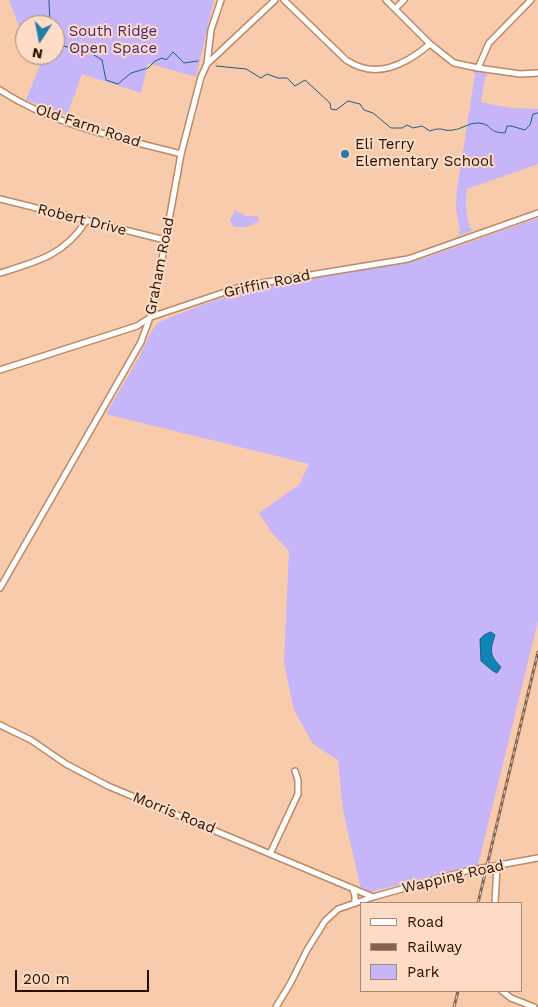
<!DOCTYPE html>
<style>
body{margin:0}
#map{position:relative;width:538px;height:1007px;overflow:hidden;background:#f8cbad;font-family:"Work Sans",sans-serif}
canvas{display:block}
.legend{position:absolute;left:360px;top:902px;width:162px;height:90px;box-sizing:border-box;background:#fddbc4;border:1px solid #a68a77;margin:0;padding:6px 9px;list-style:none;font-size:15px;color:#241103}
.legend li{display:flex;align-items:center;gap:10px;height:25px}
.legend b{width:25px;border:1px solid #a68a77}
.north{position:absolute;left:15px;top:15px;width:50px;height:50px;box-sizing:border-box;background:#fddbc4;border:1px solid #a68a77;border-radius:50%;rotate:191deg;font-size:14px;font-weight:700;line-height:20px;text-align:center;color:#241103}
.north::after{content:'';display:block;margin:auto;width:18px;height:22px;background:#217daa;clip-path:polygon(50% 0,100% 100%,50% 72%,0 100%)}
.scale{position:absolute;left:15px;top:970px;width:134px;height:22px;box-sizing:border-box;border:2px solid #241103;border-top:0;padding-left:6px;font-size:15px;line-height:18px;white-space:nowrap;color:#241103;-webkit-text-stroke:4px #fddbc4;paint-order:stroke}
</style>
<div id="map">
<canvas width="538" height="1007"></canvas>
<ul class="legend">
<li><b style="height:6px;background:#fff"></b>Road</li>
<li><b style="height:6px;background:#82644f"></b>Railway</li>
<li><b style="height:14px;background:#c6b5f8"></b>Park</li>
</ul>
<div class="north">N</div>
<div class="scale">200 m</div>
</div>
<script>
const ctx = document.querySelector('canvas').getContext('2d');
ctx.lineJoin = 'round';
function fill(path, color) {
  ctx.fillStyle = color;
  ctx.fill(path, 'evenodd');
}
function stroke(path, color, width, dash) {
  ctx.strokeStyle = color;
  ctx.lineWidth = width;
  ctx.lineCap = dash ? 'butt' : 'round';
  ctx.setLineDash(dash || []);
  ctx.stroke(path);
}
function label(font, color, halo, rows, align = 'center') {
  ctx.font = font + ' "Work Sans",sans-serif';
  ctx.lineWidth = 4;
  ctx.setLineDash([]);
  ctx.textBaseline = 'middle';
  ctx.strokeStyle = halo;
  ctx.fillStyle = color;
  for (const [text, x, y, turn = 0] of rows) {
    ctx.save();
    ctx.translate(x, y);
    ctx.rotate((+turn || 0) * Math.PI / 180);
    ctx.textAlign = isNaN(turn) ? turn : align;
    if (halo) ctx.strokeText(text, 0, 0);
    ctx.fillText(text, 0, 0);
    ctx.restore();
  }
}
const green = new Path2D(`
 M9,0H214L196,77L148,63L141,93L82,74L67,115L26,100L43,58L40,55H55V25H25V42Z
 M473,71L488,74L485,77L481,102L509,108L538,109V164L467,189C465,202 466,215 470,228L474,230L458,236L460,231L456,208L457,189L475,75Z
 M235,210L246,216H258L259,221L247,227H234L230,221Z
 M538,218V621L478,865L362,894L343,810L338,760L313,744L294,710L284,663L289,551L272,533L259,513L299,485L309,464L106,414L139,357L152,330L159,322L202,305L248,289L416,261Z`);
const water = new Path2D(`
 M491,632L495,635C490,650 489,655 501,667L497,673L493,671L481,661L480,639L484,635Z`);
const stream = new Path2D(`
 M49,0L50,25
 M55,38L59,45L89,52L102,60L106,80L118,84L131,73L148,68L155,61L162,58L166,60L173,52L184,63L198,61
 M216,66L246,69L261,78L267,74L278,78H287L295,86L305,80L330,103L331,109L336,110L348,101L360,104L364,110L373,113L391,128H402L407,125L413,128L422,126L430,131C443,126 443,132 453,130C463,129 472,120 484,124C494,128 488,132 505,133L507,126H511L525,130L530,125L533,114L538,113`);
const minor = new Path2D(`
 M284,0L346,60C376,80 405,65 430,44
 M386,0L430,44L454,63L478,68L520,74L538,73
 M395,9L404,0
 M207,64L211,30L221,0
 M478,68L489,43L531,0
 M0,90C53,125 120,138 181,154
 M0,199L165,240
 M0,273C36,262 65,255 86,221
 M0,370L137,326L151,317L243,286L408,259L538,213
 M0,588L141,342L153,309L181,154L201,77L207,64L275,0
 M0,725L31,740L66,764L108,786L373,897
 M270,854L298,794V780L295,771
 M353,889L355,896V903
 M495,903L497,866
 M502,991L511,998L534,1007
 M276,1007L290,984L307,950L325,921L338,909L373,897L466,871L538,858`);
const rail = new Path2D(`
 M478,903L538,652
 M454,1007L458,991`);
const markers = [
 [345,154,5,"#217daa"]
];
const parkNames = [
 ["South Ridge",113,32],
 ["Open Space",113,49]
];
const streetNames = [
 ["Old Farm Road",88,126,18],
 ["Robert Drive",82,220,14],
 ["Graham Road",160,266,-79],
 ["Griffin Road",267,284,-12],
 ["Morris Road",174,813,22],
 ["Wapping Road",453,877,-13]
];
const poiNames = [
 ["Eli Terry",355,145],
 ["Elementary School",355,162]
];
fill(green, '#c6b5f8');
fill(water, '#1183b6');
stroke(water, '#176180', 1);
stroke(stream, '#176180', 1);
stroke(minor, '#bd8964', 8);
stroke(minor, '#fff', 5);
stroke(rail, '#82644f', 3);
stroke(rail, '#fddbc4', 1, [4]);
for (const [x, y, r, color] of markers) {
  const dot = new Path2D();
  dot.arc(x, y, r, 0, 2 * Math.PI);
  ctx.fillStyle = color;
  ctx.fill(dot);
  stroke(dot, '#fddbc4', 2);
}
label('15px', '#441f7e', '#fddbc4', parkNames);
label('15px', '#241103', '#fddbc4', streetNames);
label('15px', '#241103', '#fddbc4', poiNames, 'left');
</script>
